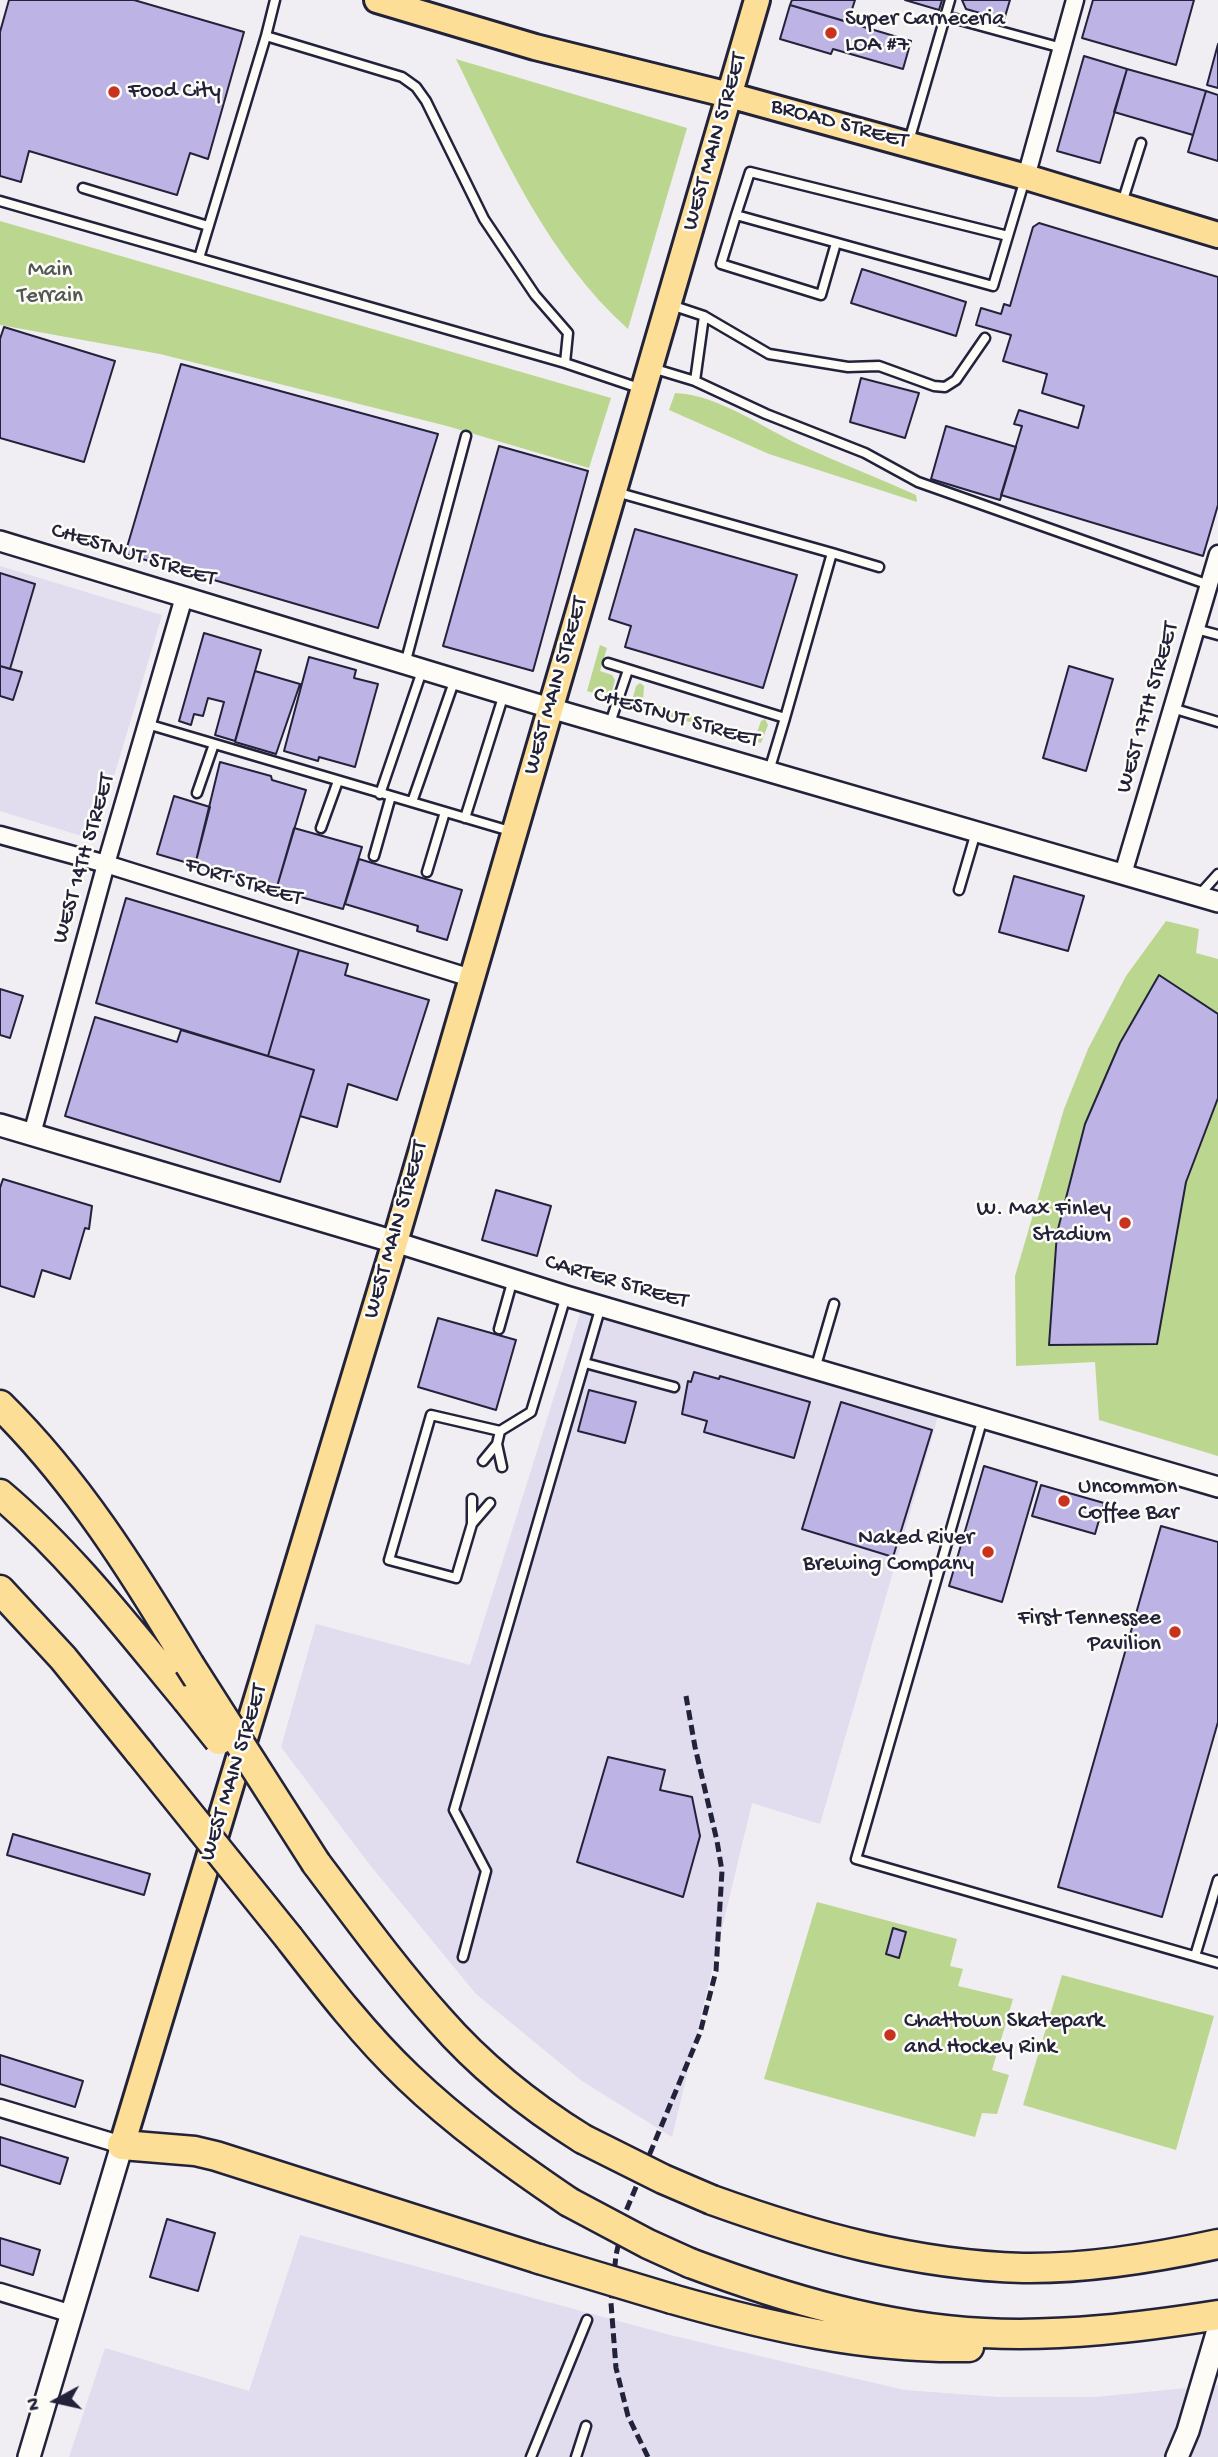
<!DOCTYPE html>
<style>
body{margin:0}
#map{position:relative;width:1218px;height:2457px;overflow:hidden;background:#f0edf3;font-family:"Gochi Hand",sans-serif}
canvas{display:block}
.north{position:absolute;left:21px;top:2366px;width:70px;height:70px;-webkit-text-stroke:5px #fdfcf7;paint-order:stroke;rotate:262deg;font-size:19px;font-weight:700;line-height:28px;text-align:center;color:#22223b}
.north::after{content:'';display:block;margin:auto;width:24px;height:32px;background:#22223b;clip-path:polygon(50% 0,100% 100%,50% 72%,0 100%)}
</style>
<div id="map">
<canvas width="1218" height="2457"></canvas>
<div class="north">N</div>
</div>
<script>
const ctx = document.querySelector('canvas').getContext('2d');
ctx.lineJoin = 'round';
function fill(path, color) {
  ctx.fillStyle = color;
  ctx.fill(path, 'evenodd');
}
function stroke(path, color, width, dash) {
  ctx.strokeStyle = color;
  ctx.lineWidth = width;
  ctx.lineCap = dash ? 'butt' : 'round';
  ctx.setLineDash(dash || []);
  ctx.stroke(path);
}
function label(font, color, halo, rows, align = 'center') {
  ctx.font = font + ' "Gochi Hand",sans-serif';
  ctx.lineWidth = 5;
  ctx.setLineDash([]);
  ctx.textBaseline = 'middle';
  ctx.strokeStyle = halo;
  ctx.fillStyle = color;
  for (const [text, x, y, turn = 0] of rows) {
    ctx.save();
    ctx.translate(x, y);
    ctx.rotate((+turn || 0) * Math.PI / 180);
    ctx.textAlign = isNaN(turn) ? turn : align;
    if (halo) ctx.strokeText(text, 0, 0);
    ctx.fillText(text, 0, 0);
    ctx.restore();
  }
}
const built = new Path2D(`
 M0,566L162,615L95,840L0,811Z
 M584,1301L941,1406L820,1824L752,1803L672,2137L582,2081L476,1994L370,1865L281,1747L316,1624L470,1665Z
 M300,2235L670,2335L904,2390L998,2397H1095L1218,2385V2457H69L105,2348L249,2391Z`);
const green = new Path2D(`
 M456,59L687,128L628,329C547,256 503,155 456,59Z
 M0,221L611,398L589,468L447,426L160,354L0,325Z
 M675,393C719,395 763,428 802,446C840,463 878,478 916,495L917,502L769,454L669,410Z
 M600,645L607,648L600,671L612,675L615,680L610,698L587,691Z
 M640,683L644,686L643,701L756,735L761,721L765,719L768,725L761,743L631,705L636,686Z
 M1166,921L1199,929L1196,953L1218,959V1456L1099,1420L1095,1362L1016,1366L1015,1276L1064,1109L1088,1049L1126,976Z
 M817,1902L957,1939L950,1966L963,1969L958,1986L1013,1999L992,2070L1009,2075L997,2114L982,2113L975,2137L764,2079Z
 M1062,1975L1214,2016L1176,2150L1023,2105Z`);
const building = new Path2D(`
 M9,0H134L244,32L208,159L190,153L177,195L29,151L21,182L0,176V32Z
 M792,0H855L848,22L790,5Z
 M905,0H942L939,10Z
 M962,0H1010L1004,20L966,9Z
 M1093,0H1194L1176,65L1082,38Z
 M790,5L911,41L903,69L833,49L831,54L780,39Z
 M1218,44V88L1207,85Z
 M1084,56L1127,69L1100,163L1057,151Z
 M1127,69L1206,91L1193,135L1114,112Z
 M1206,91L1218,95V161L1188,152Z
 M1039,223L1218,277V505L1203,556L1001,495L1022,426L1014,424L1019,410L1078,428L1084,406L1042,393L1047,374L1003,361L1011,335L976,325L981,308L1001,314L1004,304L1010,306L1033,227Z
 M862,269L966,302L956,336L851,303Z
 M4,327L115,361L84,462L0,438V339Z
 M181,364L438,434L378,628L125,554Z
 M861,378L919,393L905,438L850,422Z
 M946,426L1016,447L1000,500L931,479Z
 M499,446L588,471L533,671L443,646Z
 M635,529L797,575L763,688L625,647L631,626L609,619Z
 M0,573L35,584L10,669L0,666Z
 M204,633L261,650L235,741L215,735L224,702L208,698L203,716L194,714L191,725L179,721Z
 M309,657L356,670L354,678L378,684L355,767L319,757L318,761L284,751Z
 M0,666L22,672L13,700L0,696Z
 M1069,666L1113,679L1086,771L1043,758Z
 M255,671L300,684L276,754L235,742Z
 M220,762L271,776L272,780L306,790L276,890L195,865Z
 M174,796L210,807L195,865L157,854Z
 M294,828L362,847L343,909L276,890Z
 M359,859L462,890L447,940L417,931L418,926L345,904Z
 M1014,876L1084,896L1068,951L999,932Z
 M126,898L299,950L268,1056L96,1003Z
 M299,950L348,964L345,975L429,1000L397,1100L348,1084L337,1127L300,1116L314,1070L268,1056Z
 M1159,975L1218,1014V1098L1186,1182L1157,1344L1049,1345L1057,1233L1085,1124L1120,1043Z
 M0,989L23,996L10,1038L0,1035Z
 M95,1017L177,1042L181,1030L314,1070L280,1182L65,1116Z
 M3,1179L92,1206L89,1229L85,1228L70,1279L42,1270L34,1297L0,1286V1188Z
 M496,1190L551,1206L537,1256L482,1240Z
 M438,1318L516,1340L496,1410L418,1387Z
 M694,1372L719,1379L720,1376L810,1402L794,1458L704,1432L707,1421L682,1414L688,1381L691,1382Z
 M589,1390L636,1402L625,1443L578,1431Z
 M841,1402L932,1430L893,1557L802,1529Z
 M984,1466L1037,1482L1002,1602L949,1586Z
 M1041,1485L1104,1503L1095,1534L1032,1516Z
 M1161,1526L1218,1542V1722L1162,1917L1058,1887Z
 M608,1757L665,1770L660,1790L692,1797L700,1836L683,1897L577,1862Z
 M13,1834L150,1874L144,1895L7,1855Z
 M893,1928L906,1932L899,1958L886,1954Z
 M0,2055L83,2081L75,2107L0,2084Z
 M0,2137L68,2158L60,2184L0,2165Z
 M167,2219L215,2233L198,2291L150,2277Z
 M0,2238L40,2250L33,2275L0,2265Z`);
const service = new Path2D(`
 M945,16L1062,48
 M266,36L275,0
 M909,141L950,0
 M83,188L208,226
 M0,201L565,363L642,389
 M1122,203L1141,143
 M736,215L750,172L1008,236
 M836,243L821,295L721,264L736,215L993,286L1025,179
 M199,258L266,36L402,77L416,87L426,101L484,219L535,295L568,333L565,363
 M704,316L769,354L848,367L879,366L934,386L945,387L956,380L985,338
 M652,368L695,381L704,316L671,305
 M695,381L766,414L865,453L918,482L1209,585
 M832,553L879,567
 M1196,629L1218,635
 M608,663L785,718L832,553L616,492
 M405,664L466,436
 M1172,708L1218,722
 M610,723L628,670
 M147,724L510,831
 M769,771L785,718
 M197,793L214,744
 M380,794L422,671
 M412,802L455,679
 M465,818L504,694
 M321,828L338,781
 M374,856L391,796
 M427,872L445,812
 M959,890L976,832
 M1200,894L1218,874
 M499,1329L513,1279
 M585,1363L674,1387
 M815,1369L834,1304
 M983,1418L856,1859L1218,1963
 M497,1444L502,1467
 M483,1461L497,1444L500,1431
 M472,1499V1524L456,1578L389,1560L431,1415L500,1431L531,1412L566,1296
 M472,1524L490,1503
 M1195,1956L1218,1880
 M463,1957L486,1871L454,1810L601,1306
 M531,2457L587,2320
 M576,2457L586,2426`);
const minor = new Path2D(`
 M1026,177L1075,0
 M0,835L106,864L471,978
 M1123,874L1218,554
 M32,1134L106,864L184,597
 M0,2108L122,2145
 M0,2292L72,2314`);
const tertiary = new Path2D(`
 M0,541L550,708L1218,902
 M395,1242L566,1296L1218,1487`);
const secondary = new Path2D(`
 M0,1125L395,1242
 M29,2457L122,2145
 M1177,2457L1188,2431L1218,2330`);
const primary = new Path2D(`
 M377,0L535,47L729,95L1026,177L1218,235
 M122,2145L395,1242L757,0`);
const motorway = new Path2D(`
 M0,1405C77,1481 134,1572 189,1664
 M0,1494C71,1554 128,1629 187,1700
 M0,1590L63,1658L140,1753
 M316,1863C356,1916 395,1970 439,2019C480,2066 530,2106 583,2139
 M289,1938C327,1987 364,2035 408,2077C457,2124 513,2164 569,2202
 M122,2145L195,2151L216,2156L539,2259
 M712,2200C812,2236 915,2265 1023,2268C1088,2269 1154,2258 1218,2244
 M690,2263C784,2298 883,2328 984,2333C1062,2337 1141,2327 1218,2315
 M672,2299C770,2327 866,2349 969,2347`);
const rail = new Path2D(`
 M648,2457L628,2416L616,2368L611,2303L616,2255L626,2211L700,2033L716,1971L722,1871L717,1841L695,1747L686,1696`);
const motorwayBridge = new Path2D(`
 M189,1664L316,1863
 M187,1700L219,1740
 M140,1753L289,1938
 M583,2139L663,2179L712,2200
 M569,2202L648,2244L690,2263
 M539,2259L672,2299`);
const markers = [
 [831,33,7,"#c8321e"],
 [114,92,7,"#c8321e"],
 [1125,1223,7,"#c8321e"],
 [1064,1501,7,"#c8321e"],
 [988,1552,7,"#c8321e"],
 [1175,1632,7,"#c8321e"],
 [890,2035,7,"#c8321e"]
];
const poiNames = [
 ["Super Carneceria",845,20],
 ["LOA #7",845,46],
 ["Food City",128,92],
 ["W. Max Finley",1111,1210,"right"],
 ["Stadium",1111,1236,"right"],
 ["Uncommon",1078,1488],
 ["Coffee Bar",1078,1514],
 ["Naked River",974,1539,"right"],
 ["Brewing Company",974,1565,"right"],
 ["First Tennessee",1161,1619,"right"],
 ["Pavilion",1161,1645,"right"],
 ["Chattown Skatepark",904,2022],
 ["and Hockey Rink",904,2048]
];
const streetNames = [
 ["BROAD STREET",839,125,15],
 ["WEST MAIN STREET",716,142,-74],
 ["CHESTNUT STREET",133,556,17],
 ["WEST MAIN STREET",557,686,-74],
 ["WEST 17TH STREET",1149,708,-74],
 ["CHESTNUT STREET",676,719,16],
 ["WEST 14TH STREET",85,859,-74],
 ["FORT STREET",243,883,17],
 ["WEST MAIN STREET",397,1230,-74],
 ["CARTER STREET",616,1283,16],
 ["WEST MAIN STREET",235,1773,-73]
];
const parkNames = [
 ["Main",50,271],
 ["Terrain",50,297]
];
fill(built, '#e1dcee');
fill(green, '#bbd78f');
fill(building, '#bdb3e4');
stroke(building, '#22223b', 2);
stroke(service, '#22223b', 13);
stroke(minor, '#22223b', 21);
stroke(tertiary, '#22223b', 24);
stroke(secondary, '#22223b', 26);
stroke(primary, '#22223b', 30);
stroke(motorway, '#22223b', 33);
stroke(service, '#fdfcf7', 8);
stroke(minor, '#fdfcf7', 16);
stroke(tertiary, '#fdfcf7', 19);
stroke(secondary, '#fdfcf7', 21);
stroke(primary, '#fcde96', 24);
stroke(motorway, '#fcde96', 28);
stroke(rail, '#22223b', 5, [10, 5]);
stroke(motorwayBridge, '#22223b', 33, []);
stroke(motorwayBridge, '#fcde96', 28);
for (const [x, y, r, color] of markers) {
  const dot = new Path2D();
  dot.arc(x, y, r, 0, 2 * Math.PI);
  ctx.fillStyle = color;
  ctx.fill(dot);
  stroke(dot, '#fdfcf7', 2.5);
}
label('23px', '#22223b', '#fdfcf7', poiNames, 'left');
label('23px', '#22223b', '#fdfcf7', streetNames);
label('23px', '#505854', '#fdfcf7', parkNames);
</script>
